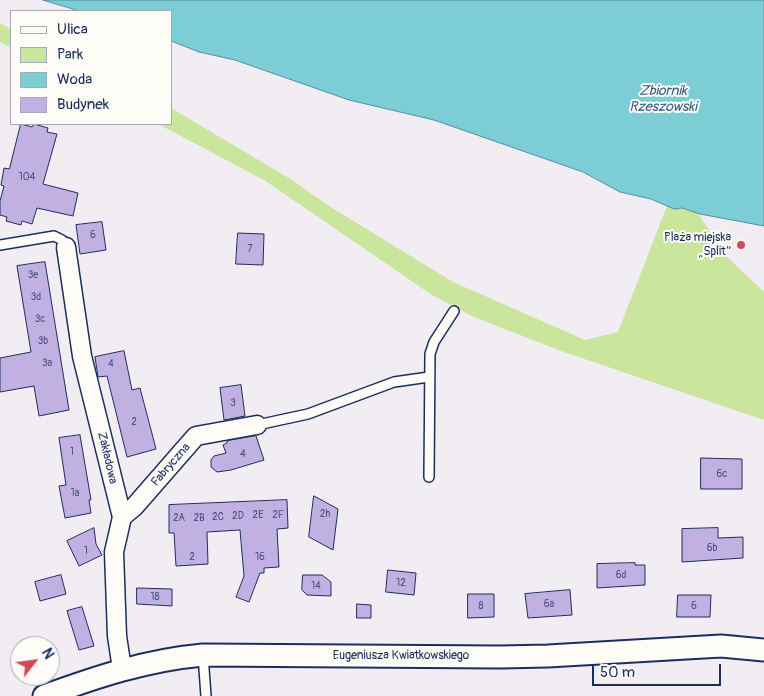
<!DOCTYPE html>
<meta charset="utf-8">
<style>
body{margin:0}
#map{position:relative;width:764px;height:696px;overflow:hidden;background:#f1edf3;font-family:Pangolin,sans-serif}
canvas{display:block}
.legend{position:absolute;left:10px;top:10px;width:162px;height:115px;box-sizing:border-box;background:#fdfcf7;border:1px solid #a3aaba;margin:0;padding:6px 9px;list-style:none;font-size:15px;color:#1b2f5e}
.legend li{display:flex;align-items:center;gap:10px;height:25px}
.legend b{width:25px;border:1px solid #a3aaba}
.north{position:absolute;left:10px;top:636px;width:50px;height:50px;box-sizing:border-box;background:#fdfcf7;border:1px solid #a3aaba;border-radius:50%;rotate:60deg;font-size:14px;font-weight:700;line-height:20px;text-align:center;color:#1b2f5e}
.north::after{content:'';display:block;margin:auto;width:18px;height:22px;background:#d1495b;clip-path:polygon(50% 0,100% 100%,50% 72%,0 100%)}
.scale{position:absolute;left:592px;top:664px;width:129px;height:22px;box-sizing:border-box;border:2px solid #1b2f5e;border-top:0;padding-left:6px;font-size:15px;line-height:18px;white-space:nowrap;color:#1b2f5e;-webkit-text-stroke:4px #fdfcf7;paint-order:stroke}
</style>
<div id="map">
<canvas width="764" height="696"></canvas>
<ul class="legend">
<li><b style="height:6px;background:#fdfcf7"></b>Ulica</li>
<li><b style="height:14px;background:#cae59c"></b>Park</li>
<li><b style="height:14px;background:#7ccdd5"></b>Woda</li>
<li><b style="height:14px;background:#c1b1e2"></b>Budynek</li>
</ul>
<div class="north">N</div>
<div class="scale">50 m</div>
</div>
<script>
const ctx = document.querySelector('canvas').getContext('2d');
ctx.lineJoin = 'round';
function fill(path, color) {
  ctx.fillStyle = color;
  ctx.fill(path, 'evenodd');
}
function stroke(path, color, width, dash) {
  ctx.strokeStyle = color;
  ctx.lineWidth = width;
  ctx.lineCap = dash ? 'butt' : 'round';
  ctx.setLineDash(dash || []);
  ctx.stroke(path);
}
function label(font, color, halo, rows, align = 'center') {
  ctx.font = font + ' Pangolin,sans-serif';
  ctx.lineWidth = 4;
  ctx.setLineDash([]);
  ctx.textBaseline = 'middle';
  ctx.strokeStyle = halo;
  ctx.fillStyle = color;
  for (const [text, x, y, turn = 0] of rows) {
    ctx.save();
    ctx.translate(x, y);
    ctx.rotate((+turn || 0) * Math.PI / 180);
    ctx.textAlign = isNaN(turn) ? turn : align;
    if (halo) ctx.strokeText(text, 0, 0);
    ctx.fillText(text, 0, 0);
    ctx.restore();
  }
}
const green = new Path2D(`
 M0,23L11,29V48L0,42Z
 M171,108L292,180L329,206L453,282L585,340L618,332L667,206L697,212L726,256L764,292V420L561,351L474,317L432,295L264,180L158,124H171Z`);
const water = new Path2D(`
 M43,0H764V226L700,214L682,208L674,209L651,199L620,192L583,172L434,120L349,100L235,60L199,52L171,41V11H80Z`);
const building = new Path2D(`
 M21,124L32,127L34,124L48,128L47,132L57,134L43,184L78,193L73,216L37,208L32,224L22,221L21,225L6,221L7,217L0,215V201L4,186L1,185L4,168L9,169Z
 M102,222L106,250L80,254L76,225Z
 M238,233L264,234L263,265L236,264Z
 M45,262L69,410L39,416L34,386L0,392V358L31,352L17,266Z
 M124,351L132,390L140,388L156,449L127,457L107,376L98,377L95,357Z
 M241,385L245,416L224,420L220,388Z
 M80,435L91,500H89L91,513L65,518L59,486L66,485L59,438Z
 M256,436L264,460L231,470L217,472L211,467V460L214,456L226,453L223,445L227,443V441Z
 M701,458L742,459V489H701Z
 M314,496L338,509L333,550L309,537Z
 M287,500L288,528L277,529L279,567L264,568V573H260L249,602L236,597L244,576L240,530L207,532L208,564L176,566L174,533H169V505Z
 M94,528L96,544L102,555L79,566L67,541Z
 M718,528V538L743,537V558L682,562V529Z
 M635,563V565H645V585L597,588V564Z
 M388,570L416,573L414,595L386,592Z
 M61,575L66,594L40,601L35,582Z
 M303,575H322L331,582V596L307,595L302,590Z
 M137,588L172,589V606L137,604Z
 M570,590L572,615L528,618L525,594Z
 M468,594H494V617L468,618Z
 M678,595H711L710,617H677Z
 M357,604L371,605V618H357Z
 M82,607L94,646L79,650L67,611Z`);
const service = new Path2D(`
 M0,245L54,236L62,240L66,247
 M257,425L308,414L394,382L429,377
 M429,477L430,354L434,342L454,311
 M203,655L206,696`);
const minor = new Path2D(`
 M66,247L82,356L122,517L114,552L117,636L122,669
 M122,517L134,507L196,436L257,425`);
const tertiary = new Path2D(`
 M44,696C96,677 147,660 203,655L500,657L548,656L721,646L764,650`);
const markers = [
 [741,245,5,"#d1495b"]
];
const numberNames = [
 ["104",27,177],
 ["6",93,235],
 ["7",250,249],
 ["3e",33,275],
 ["3d",36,297],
 ["3c",40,319],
 ["3b",43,341],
 ["3a",47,363],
 ["4",111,364],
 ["3",233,403],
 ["2",134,422],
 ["1",72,452],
 ["4",243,454],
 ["6c",722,474],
 ["1a",75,493],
 ["2h",325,514],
 ["2E",258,515],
 ["2F",278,515],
 ["2D",238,516],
 ["2C",218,517],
 ["2A",179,518],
 ["2B",199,518],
 ["6b",712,548],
 ["1",86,551],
 ["2",192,557],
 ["16",260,557],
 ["6d",621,575],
 ["12",401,583],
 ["14",316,586],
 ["18",155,597],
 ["6a",549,604],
 ["8",481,606],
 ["6",694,606]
];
const poiNames = [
 ["Plaża miejska",731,238],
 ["„Split”",731,252]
];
const streetNames = [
 ["Zakładowa",107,458,77],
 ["Fabryczna",171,465,-49],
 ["Eugeniusza Kwiatkowskiego",401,656]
];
const waterNames = [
 ["Zbiornik",663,91],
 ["Rzeszowski",663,107]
];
fill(green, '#cae59c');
fill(water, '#7ccdd5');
stroke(water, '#558ea5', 1);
fill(building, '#c1b1e2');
stroke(building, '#1b2f5e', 1);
stroke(service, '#1b2f5e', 12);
stroke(minor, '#1b2f5e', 21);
stroke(tertiary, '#1b2f5e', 25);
stroke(service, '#fdfcf7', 9);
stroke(minor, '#fdfcf7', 18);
stroke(tertiary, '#fdfcf7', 21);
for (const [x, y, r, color] of markers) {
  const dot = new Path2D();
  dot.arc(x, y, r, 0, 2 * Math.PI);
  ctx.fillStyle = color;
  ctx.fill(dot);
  stroke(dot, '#fdfcf7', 2);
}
label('10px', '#44507f', null, numberNames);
label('12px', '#1b2f5e', '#fdfcf7', poiNames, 'right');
label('12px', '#1b2f5e', '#fdfcf7', streetNames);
label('italic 14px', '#385e82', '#fdfcf7', waterNames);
</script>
